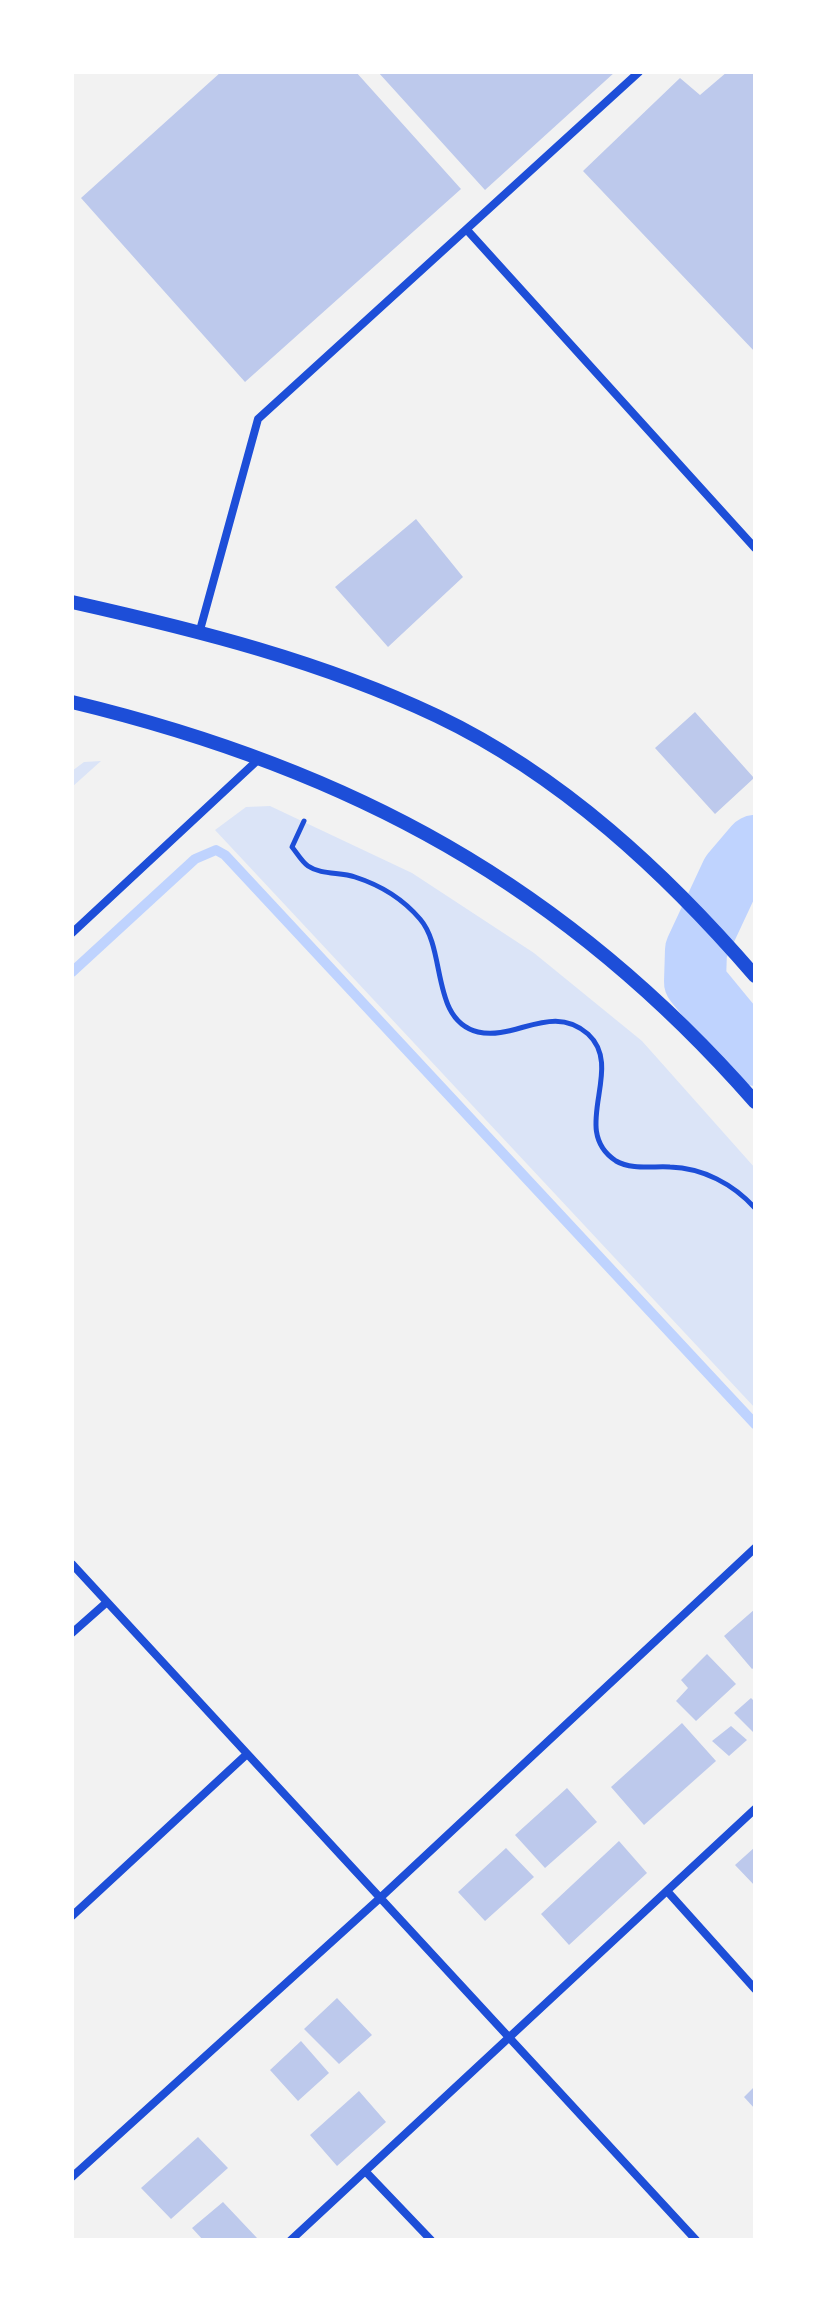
<!DOCTYPE html>
<style>
body{margin:0}
#map{position:relative;width:827px;height:2312px;overflow:hidden;background:#f2f2f2;font-family:"DM Sans",sans-serif}
canvas{display:block}
.frame{position:absolute;inset:0;border:74px solid #fff;pointer-events:none}
</style>
<div id="map">
<canvas width="827" height="2312"></canvas>
<div class="frame"></div>
</div>
<script>
const ctx = document.querySelector('canvas').getContext('2d');
ctx.lineJoin = 'round';
function fill(path, color) {
  ctx.fillStyle = color;
  ctx.fill(path, 'evenodd');
}
function stroke(path, color, width, dash) {
  ctx.strokeStyle = color;
  ctx.lineWidth = width;
  ctx.lineCap = dash ? 'butt' : 'round';
  ctx.setLineDash(dash || []);
  ctx.stroke(path);
}
const green = new Path2D(`
 M101,761L72,787V771L84,762Z
 M270,806L412,873L534,953L642,1041L755,1168V1408L215,830L246,807Z`);
const stream = new Path2D(`
 M72,972L195,859L216,850L225,855L755,1424`);
const river = new Path2D(`
 M755,846L732,873L696,950L695,982L755,1055`);
const building = new Path2D(`
 M221,72H356L461,189L245,382L81,198Z
 M378,72H615L485,190Z
 M727,72H755V352L583,171L680,78L700,95Z
 M416,519L463,577L388,647L335,587Z
 M695,712L754,778L715,814L655,748Z
 M755,1609V1667L752,1669L724,1636Z
 M707,1654L736,1684L696,1721L676,1701L688,1688L681,1680Z
 M751,1698L755,1702V1734L734,1713Z
 M682,1723L716,1761L644,1825L611,1787Z
 M731,1726L747,1740L729,1756L712,1741Z
 M567,1788L597,1822L545,1868L515,1835Z
 M619,1841L647,1873L569,1945L541,1914Z
 M755,1847V1886L735,1865Z
 M506,1848L534,1877L485,1921L458,1892Z
 M337,1998L372,2035L339,2064L304,2029Z
 M301,2041L329,2073L298,2101L270,2070Z
 M755,2086V2109L744,2097Z
 M359,2091L386,2122L337,2166L310,2135Z
 M198,2137L228,2168L171,2219L141,2188Z
 M223,2202L257,2238L255,2240H203L192,2228Z`);
const path = new Path2D(`
 M304,821L292,847C297,853 302,862 308,866C321,875 340,872 355,877C380,885 403,899 420,919C447,950 430,1020 478,1032C515,1041 552,1002 588,1034C626,1069 568,1130 616,1161C631,1170 653,1166 670,1167C703,1168 733,1184 755,1208`);
const minor = new Path2D(`
 M467,230L755,548
 M200,630L258,419L639,72
 M72,933L261,757
 M72,1564L696,2240
 M72,1633L107,1602
 M667,1891L755,1989
 M72,1916L247,1754
 M366,2172L431,2240
 M72,2177L380,1898L755,1548
 M291,2240L755,1809`);
const tertiary = new Path2D(`
 M72,602C197,630 321,661 437,716C561,775 666,873 755,976
 M72,702C351,769 565,885 755,1102`);
fill(green, '#dbe4f7');
stroke(stream, '#bfd3fe', 10);
stroke(river, '#bfd3fe', 62);
fill(building, '#bdc9ec');
stroke(path, '#1d4ed8', 5);
stroke(minor, '#1d4ed8', 8);
stroke(tertiary, '#1d4ed8', 14);
</script>
